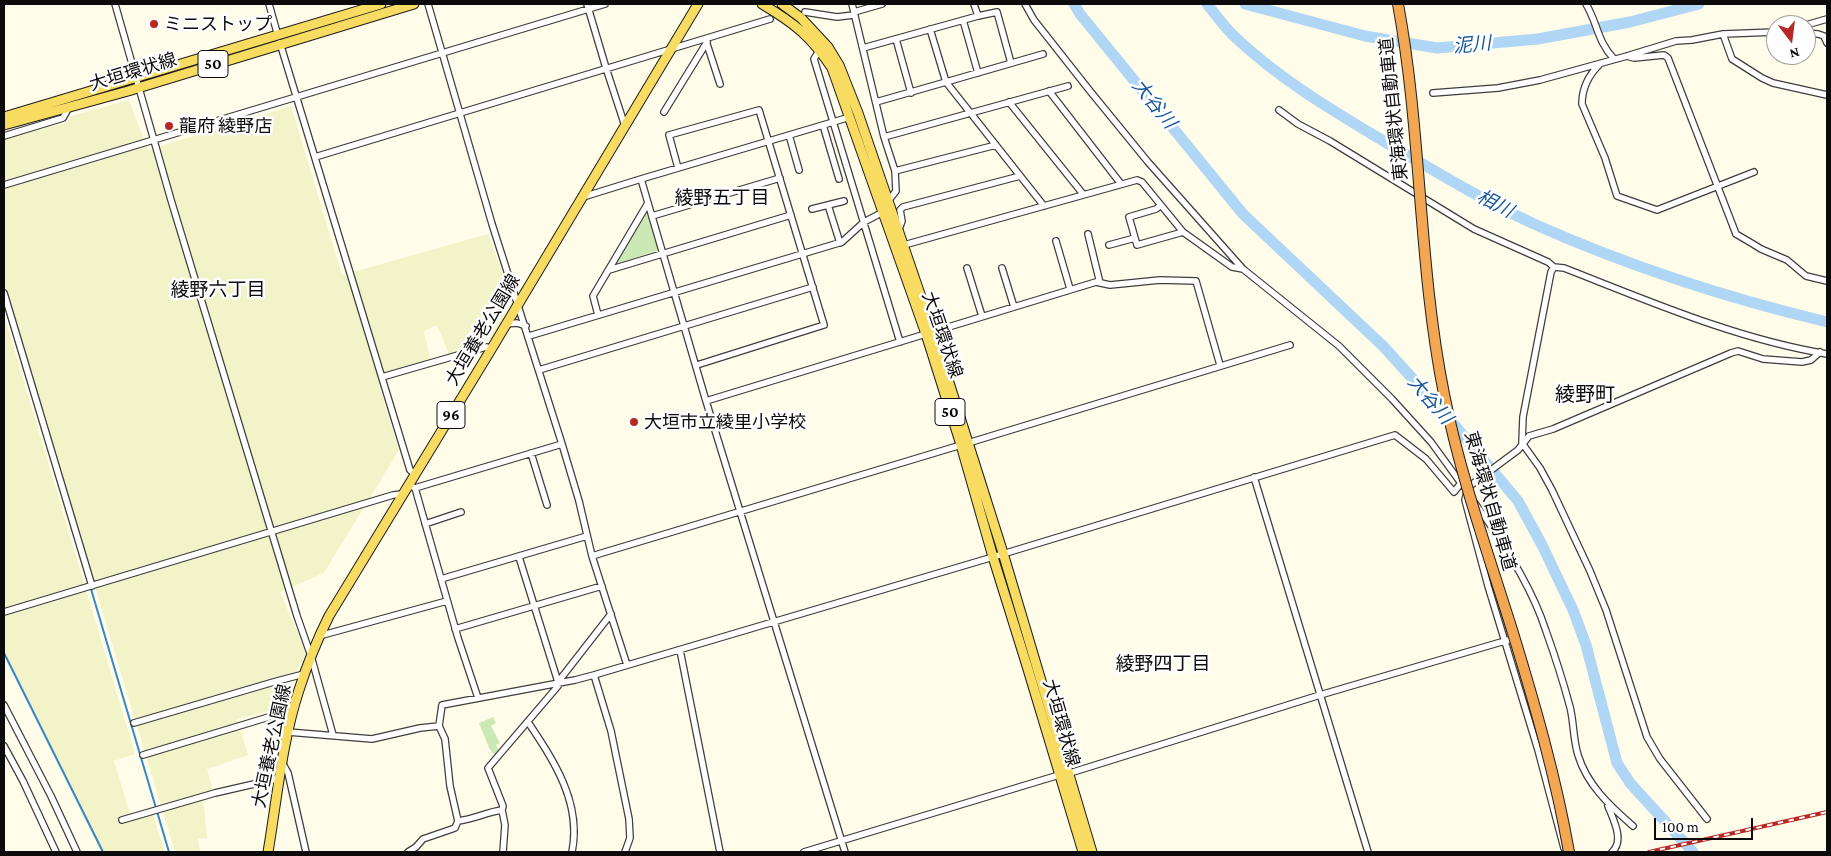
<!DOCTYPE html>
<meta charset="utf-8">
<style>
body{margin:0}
#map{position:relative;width:1831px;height:856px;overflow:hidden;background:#fffce9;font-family:"Crimson Pro",serif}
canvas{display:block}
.frame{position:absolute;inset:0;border:5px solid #0b0b0b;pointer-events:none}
.north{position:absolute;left:1766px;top:15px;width:50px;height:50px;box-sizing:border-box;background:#fff;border:1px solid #9d9d9d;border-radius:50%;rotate:165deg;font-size:14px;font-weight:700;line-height:20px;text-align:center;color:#0b0b0b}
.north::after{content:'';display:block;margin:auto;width:18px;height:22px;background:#b82826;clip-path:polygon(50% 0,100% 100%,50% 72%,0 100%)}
.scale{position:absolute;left:1654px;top:818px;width:99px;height:22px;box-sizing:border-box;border:2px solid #0b0b0b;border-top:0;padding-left:6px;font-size:15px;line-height:18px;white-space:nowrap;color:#0b0b0b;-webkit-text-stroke:4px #fff;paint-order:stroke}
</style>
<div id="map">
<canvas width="1831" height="856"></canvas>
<div class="frame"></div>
<div class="north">N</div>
<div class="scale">100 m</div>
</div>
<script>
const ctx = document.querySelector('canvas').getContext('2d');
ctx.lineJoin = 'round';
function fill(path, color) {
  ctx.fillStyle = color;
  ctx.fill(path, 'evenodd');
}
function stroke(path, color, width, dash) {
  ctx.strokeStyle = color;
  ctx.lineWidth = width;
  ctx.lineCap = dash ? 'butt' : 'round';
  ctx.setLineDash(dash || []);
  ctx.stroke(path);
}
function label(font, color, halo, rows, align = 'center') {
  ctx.font = font + ' "Crimson Pro","Noto Sans JP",serif';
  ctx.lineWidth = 5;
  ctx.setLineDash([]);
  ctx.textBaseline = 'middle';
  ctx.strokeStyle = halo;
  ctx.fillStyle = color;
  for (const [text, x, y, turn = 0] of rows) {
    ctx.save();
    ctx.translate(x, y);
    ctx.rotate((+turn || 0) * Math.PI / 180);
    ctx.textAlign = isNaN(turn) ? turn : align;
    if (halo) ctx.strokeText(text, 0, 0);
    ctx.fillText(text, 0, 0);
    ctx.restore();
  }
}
const farmland = new Path2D(`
 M129,100L148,150L291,106L342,275L488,234L505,279L510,304L492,339L472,328L458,351L449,354L437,325L424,331L430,359L378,383L399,450L324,573L280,592L306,652L296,674L272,678L278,709L237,719L248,755L207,769L213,790L203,794L207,838L198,839L200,852H175L4,286V139L65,123L71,116Z
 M4,315L135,754L114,761L132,820L153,815L165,852H101L4,655Z`);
const green = new Path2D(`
 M647,213L659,250L616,264Z
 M493,717L496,723L491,726L500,743L496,745L499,751L495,756L489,748L479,723Z`);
const stream = new Path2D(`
 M4,303L25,371
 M91,589L169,852
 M4,653L103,852`);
const river = new Path2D(`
 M1074,4L1080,14L1243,214L1384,347L1457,428L1518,501L1542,545L1573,610L1586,645L1617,763L1630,783L1693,852
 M1207,4C1216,15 1225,28 1236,38C1282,81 1332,110 1385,142C1433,170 1482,200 1534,224C1628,266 1727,298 1827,322
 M1245,4L1365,36L1437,48L1538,39L1630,22L1699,4`);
const street = new Path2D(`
 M115,4L171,200L297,616L311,656L333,735
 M269,4L278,36
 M428,4L492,224L562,444L579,501L592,556L627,665
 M587,4L606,68L625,126
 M852,4L884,137L895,171L896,191L889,200
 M1025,4L1034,20L1090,91L1148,162L1243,269L1339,346L1392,399L1431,442L1463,486
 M1586,4C1598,24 1597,41 1614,59
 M805,12L837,17L854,15
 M854,12L882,4
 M978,16L997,12L1011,63
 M963,20L978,73
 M1806,25L1827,19
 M930,29L946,82L1043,54
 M1806,33L1818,34L1824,36L1827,43
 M1723,34L1732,59L1762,78L1773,83L1827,95
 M896,39L911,93
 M706,41L720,84
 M280,43L410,470L415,475
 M863,48L978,16L974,4
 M820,49L814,59L900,342
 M1627,56L1634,58L1664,55L1668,58L1736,234L1753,244L1761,249L1787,260L1806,276L1827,281
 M1599,65C1588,76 1582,88 1582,104L1605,158L1617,196L1657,210L1754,172
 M1049,91L1121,184
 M1433,93L1498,88L1540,80L1627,56L1676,41L1692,40L1723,34L1776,32
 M876,102L946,82L1044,206
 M1009,102L1083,194
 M1279,110L1298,124L1330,141L1474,229L1548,262L1554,267L1564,268C1649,301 1736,339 1827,354
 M664,112L707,42
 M823,125L839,179
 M789,135L799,170
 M4,136L63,118L68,109
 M884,137L1068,86
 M315,157L770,19
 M678,168L669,135L759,110L824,325L697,365
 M895,171L996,145
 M4,185L605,4
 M583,197L641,179
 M828,205L840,243
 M1160,206L1156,209L1129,217L1137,245L1183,232
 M812,209L844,201
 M652,216L780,178
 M899,229L902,221L900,210L903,207L1020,176
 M1088,234L1100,283
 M1056,241L1070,289
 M904,245L1137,180L1142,182L1183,232L1232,267L1243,269
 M1109,245L1135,238
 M1554,267L1551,272L1523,417L1522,443L1540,468L1552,490L1590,571L1606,610L1647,737L1660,759L1707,819
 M967,268L982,316
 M1002,268L1014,307
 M609,270L791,215
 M4,293L92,586
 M598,315L593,296L648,203
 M506,324L517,323L526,326
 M529,336L842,242L864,222L885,211
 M539,370L813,287
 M382,377L486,347L492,348
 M706,401L1096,282L1110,285L1160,280L1196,281L1220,365
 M968,443L1290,345
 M531,453L547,505
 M1254,477L1368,852
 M411,486L415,488L562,444
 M415,488L458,638L478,698
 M1467,488L1518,450L1529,436L1553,429L1731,353L1738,351L1763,359L1802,362L1811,360L1820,352
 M1467,492L1465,500L1488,586L1538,750L1564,848
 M1474,502C1501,539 1532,587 1546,631C1555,656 1563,681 1570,707C1574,723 1573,739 1578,755C1587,785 1610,806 1633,826
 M425,524L461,512
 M592,556L961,445
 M519,557L558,682
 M441,579L587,536
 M4,612L393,495L402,494
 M455,629L602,586
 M319,636L447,601
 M680,650L720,852
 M594,675L611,731L629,819L630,838L625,852
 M4,705L51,796L77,852
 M528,722C554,761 582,803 572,852
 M134,723L277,681L304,674
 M288,732L372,739L420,728L439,726
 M4,746L23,781L56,852
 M143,755L282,713L293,712
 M283,764L288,773L306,852
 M1070,773L1320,695L1515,638
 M1608,806C1613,819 1625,841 1612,852
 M122,820L215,793L280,778
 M458,821C474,819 487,812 502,810
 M408,852L416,847L423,839L455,828L458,821L450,786L445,739L439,726L442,705L575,680L594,675L993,557L1395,435L1426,459L1454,492L1461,483
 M503,852L505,825L502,810L503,806L488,768L558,686V682L611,614
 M804,852L1059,775
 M845,852L706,401L641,179L850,117`);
const primary = new Path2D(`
 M762,4C794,23 811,36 832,68L926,334L961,445L993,557L1027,666L1083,852
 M782,4L801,18L828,47L839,65L858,113L933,332L1003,553L1092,852
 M4,117L381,4
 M4,125L128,91L414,4
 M268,852C277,799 282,741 299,690C307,665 317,640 329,616L492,348L698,4`);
const rail = new Path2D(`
 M1649,852L1827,812`);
const highwayBridge = new Path2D(`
 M1398,4C1422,133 1418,265 1444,394C1460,475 1488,553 1513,633C1535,705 1556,778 1569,852`);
const markers = [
 [154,24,5,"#b82826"],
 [169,126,5,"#b82826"],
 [634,422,5,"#b82826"]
];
const shields = [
 [213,64,30],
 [950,412,30],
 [451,415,28]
];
const shieldNames = [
 ["50",213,64],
 ["50",950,412],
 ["96",451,415]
];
const poiNames = [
 ["ミニストップ",164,24],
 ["龍府 綾野店",179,126],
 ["大垣市立綾里小学校",644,422]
];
const streetNames = [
 ["大垣環状線",133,72,-17],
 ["東海環状自動車道",1394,109,-96],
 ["大垣養老公園線",483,330,-59],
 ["大垣環状線",942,335,71],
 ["東海環状自動車道",1490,501,74],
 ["大垣環状線",1061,723,74],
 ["大垣養老公園線",272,746,-78]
];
const waterNames = [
 ["泥川",1472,45,-5],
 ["大谷川",1154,104,51],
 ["相川",1495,204,27],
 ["大谷川",1430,400,49]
];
const neighbourhoodNames = [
 ["綾野五丁目",722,198],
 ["綾野六丁目",218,290],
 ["綾野四丁目",1163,664]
];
const quarterNames = [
 ["綾野町",1585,395]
];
fill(farmland, '#f3f3ca');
fill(green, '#cce8b4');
stroke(stream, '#3786cb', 2);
stroke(river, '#afd6f5', 11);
stroke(street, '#3e3e3e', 8);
stroke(primary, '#1c1c1c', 11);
stroke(street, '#fff', 5.5);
stroke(primary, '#f7dc61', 9);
stroke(rail, '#b82826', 4);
stroke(rail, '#fff', 2, [5.5]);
stroke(highwayBridge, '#1c1c1c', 12, []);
stroke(highwayBridge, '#f3a753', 10);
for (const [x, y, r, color] of markers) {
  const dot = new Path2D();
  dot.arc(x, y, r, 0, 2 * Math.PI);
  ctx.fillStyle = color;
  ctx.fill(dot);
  stroke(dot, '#fff', 2);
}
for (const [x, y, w] of shields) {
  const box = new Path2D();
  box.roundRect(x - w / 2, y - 13.5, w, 27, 4);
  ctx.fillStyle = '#fff';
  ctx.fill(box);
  stroke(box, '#0b0b0b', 1);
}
label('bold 16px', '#0b0b0b', null, shieldNames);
label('18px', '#0b0b0b', '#fff', poiNames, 'left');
label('18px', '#0b0b0b', '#fff', streetNames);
label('italic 19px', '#17589a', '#fff', waterNames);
label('19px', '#0b0b0b', '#fff', neighbourhoodNames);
label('20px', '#0b0b0b', '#fff', quarterNames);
</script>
